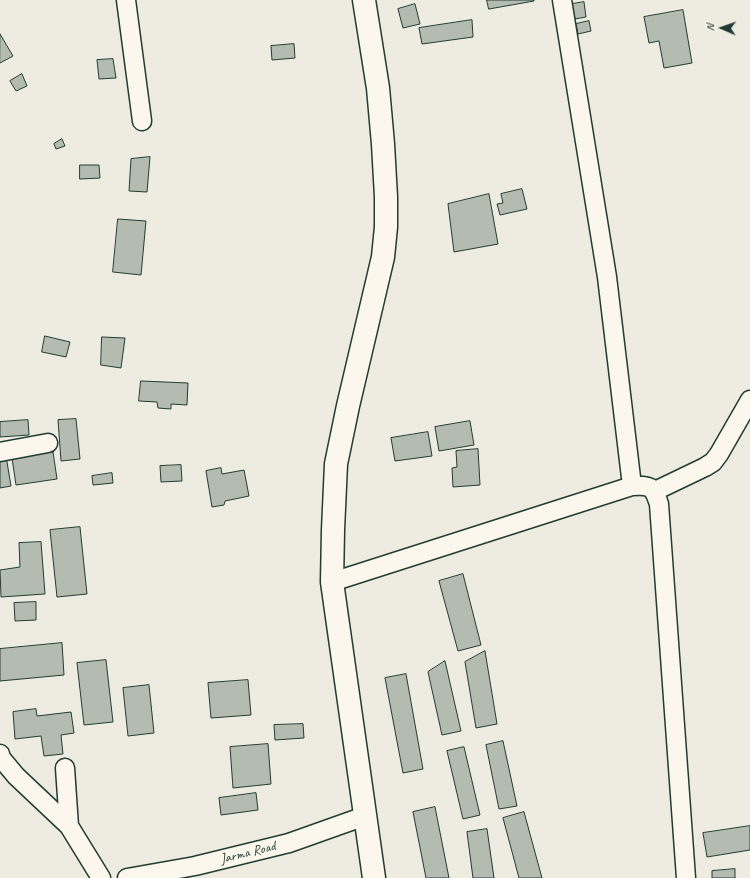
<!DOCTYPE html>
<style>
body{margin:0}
#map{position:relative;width:750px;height:878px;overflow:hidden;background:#eeece1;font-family:Caveat,sans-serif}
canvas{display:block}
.north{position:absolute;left:702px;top:8px;width:40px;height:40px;-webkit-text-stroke:3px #fbf7ec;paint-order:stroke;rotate:272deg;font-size:11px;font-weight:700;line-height:16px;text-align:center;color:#1f3d34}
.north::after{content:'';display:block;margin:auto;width:14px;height:18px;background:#1f3d34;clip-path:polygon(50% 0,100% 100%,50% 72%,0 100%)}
</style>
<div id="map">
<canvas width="750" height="878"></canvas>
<div class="north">N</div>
</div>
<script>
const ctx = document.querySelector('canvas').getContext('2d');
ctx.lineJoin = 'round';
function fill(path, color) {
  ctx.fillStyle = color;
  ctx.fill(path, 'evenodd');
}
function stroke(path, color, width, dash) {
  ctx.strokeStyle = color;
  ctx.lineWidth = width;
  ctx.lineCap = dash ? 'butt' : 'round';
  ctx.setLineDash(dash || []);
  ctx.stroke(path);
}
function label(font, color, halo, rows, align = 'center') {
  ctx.font = font + ' Caveat,sans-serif';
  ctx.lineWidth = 3;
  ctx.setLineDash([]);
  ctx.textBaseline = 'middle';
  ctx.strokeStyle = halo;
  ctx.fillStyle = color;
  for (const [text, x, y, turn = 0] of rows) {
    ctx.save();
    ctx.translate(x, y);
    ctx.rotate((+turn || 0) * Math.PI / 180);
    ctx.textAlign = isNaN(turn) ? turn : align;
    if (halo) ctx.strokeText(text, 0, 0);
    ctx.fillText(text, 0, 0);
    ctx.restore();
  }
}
const building = new Path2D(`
 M487,0H534V1L489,9Z
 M584,2L586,17L575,19L572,4Z
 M415,4L420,24L403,28L398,9Z
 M683,10L692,63L664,68L659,41L649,43L644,17Z
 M472,20L473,37L422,44L419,28Z
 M589,21L591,31L578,34L576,24Z
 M0,34L13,56L0,63Z
 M294,44L295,58L272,60L271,46Z
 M113,59L116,78L99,79L97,60Z
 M22,74L27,86L16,91L10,81Z
 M62,139L65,146L56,149L54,144Z
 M150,157L147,192L129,191L131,159Z
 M80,165H99L100,178L80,179Z
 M522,189L527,209L500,215L497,204L503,203L501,194Z
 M489,194L498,244L454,252L448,204Z
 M118,219L146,221L141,275L113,272Z
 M45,336L70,342L66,357L42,352Z
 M102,337L125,338L121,368L101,365Z
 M141,381L188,383L187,405L171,404V409L158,408L157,402L139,401Z
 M76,419L80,459L61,461L58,420Z
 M28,420L29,435L0,437V422Z
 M470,421L474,445L439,451L435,427Z
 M428,432L432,456L395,461L391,438Z
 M478,449L480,485L453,487L452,468L457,467L456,451Z
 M53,452L57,479L16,485L12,458Z
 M6,456L11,486L0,488V457Z
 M181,465L182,481L161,482L160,466Z
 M221,468L222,474L244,470L249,496L225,501L224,505L212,507L206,471Z
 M112,473L113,483L93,485L92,476Z
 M80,527L87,594L57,597L50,530Z
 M41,542L45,594L1,597L0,570L20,567L19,543Z
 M463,574L481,645L458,651L439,581Z
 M36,602V620L15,621L14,603Z
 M62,643L64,675L0,681V649Z
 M485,651L497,724L476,728L465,662Z
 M106,660L113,722L84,725L77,663Z
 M445,661L461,731L442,735L428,672Z
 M406,674L423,769L403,773L385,678Z
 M248,680L251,715L211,718L208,683Z
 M149,685L154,733L128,736L123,688Z
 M36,709L37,716L71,712L74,733L61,735L63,754L44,756L41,736L15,739L13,712Z
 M303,724L304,738L275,740L274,725Z
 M503,741L517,806L499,809L486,745Z
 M268,744L271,784L233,788L230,747Z
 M464,747L480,815L463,819L447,751Z
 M256,793L258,810L221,815L219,798Z
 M435,807L449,878H426L413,812Z
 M524,812L542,878H519L503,818Z
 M750,826V850L707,857L703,833Z
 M487,829L494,878H473L467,832Z
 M735,869V878H712V871Z`);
const minor = new Path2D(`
 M126,0L142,121
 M562,0L607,277L632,486
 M0,452L48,443
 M655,491L705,467L713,462L719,454L750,400
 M332,582L632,486C651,485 653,486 659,504L686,878
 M0,754L1,758L16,776L69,826L101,878
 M65,768L69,826
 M127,878L195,866L289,843L365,816`);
const tertiary = new Path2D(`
 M364,0L378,88L383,144L386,197V227L383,257L348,406L336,464L333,530L332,582L374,878`);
const streetNames = [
 ["Jarma Road",248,853,-14]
];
fill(building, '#b4bbb0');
stroke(building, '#1f3d34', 1);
stroke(minor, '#1f3d34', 21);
stroke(tertiary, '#1f3d34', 25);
stroke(minor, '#fbf7ec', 18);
stroke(tertiary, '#fbf7ec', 22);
label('14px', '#1f3d34', '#fbf7ec', streetNames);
</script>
